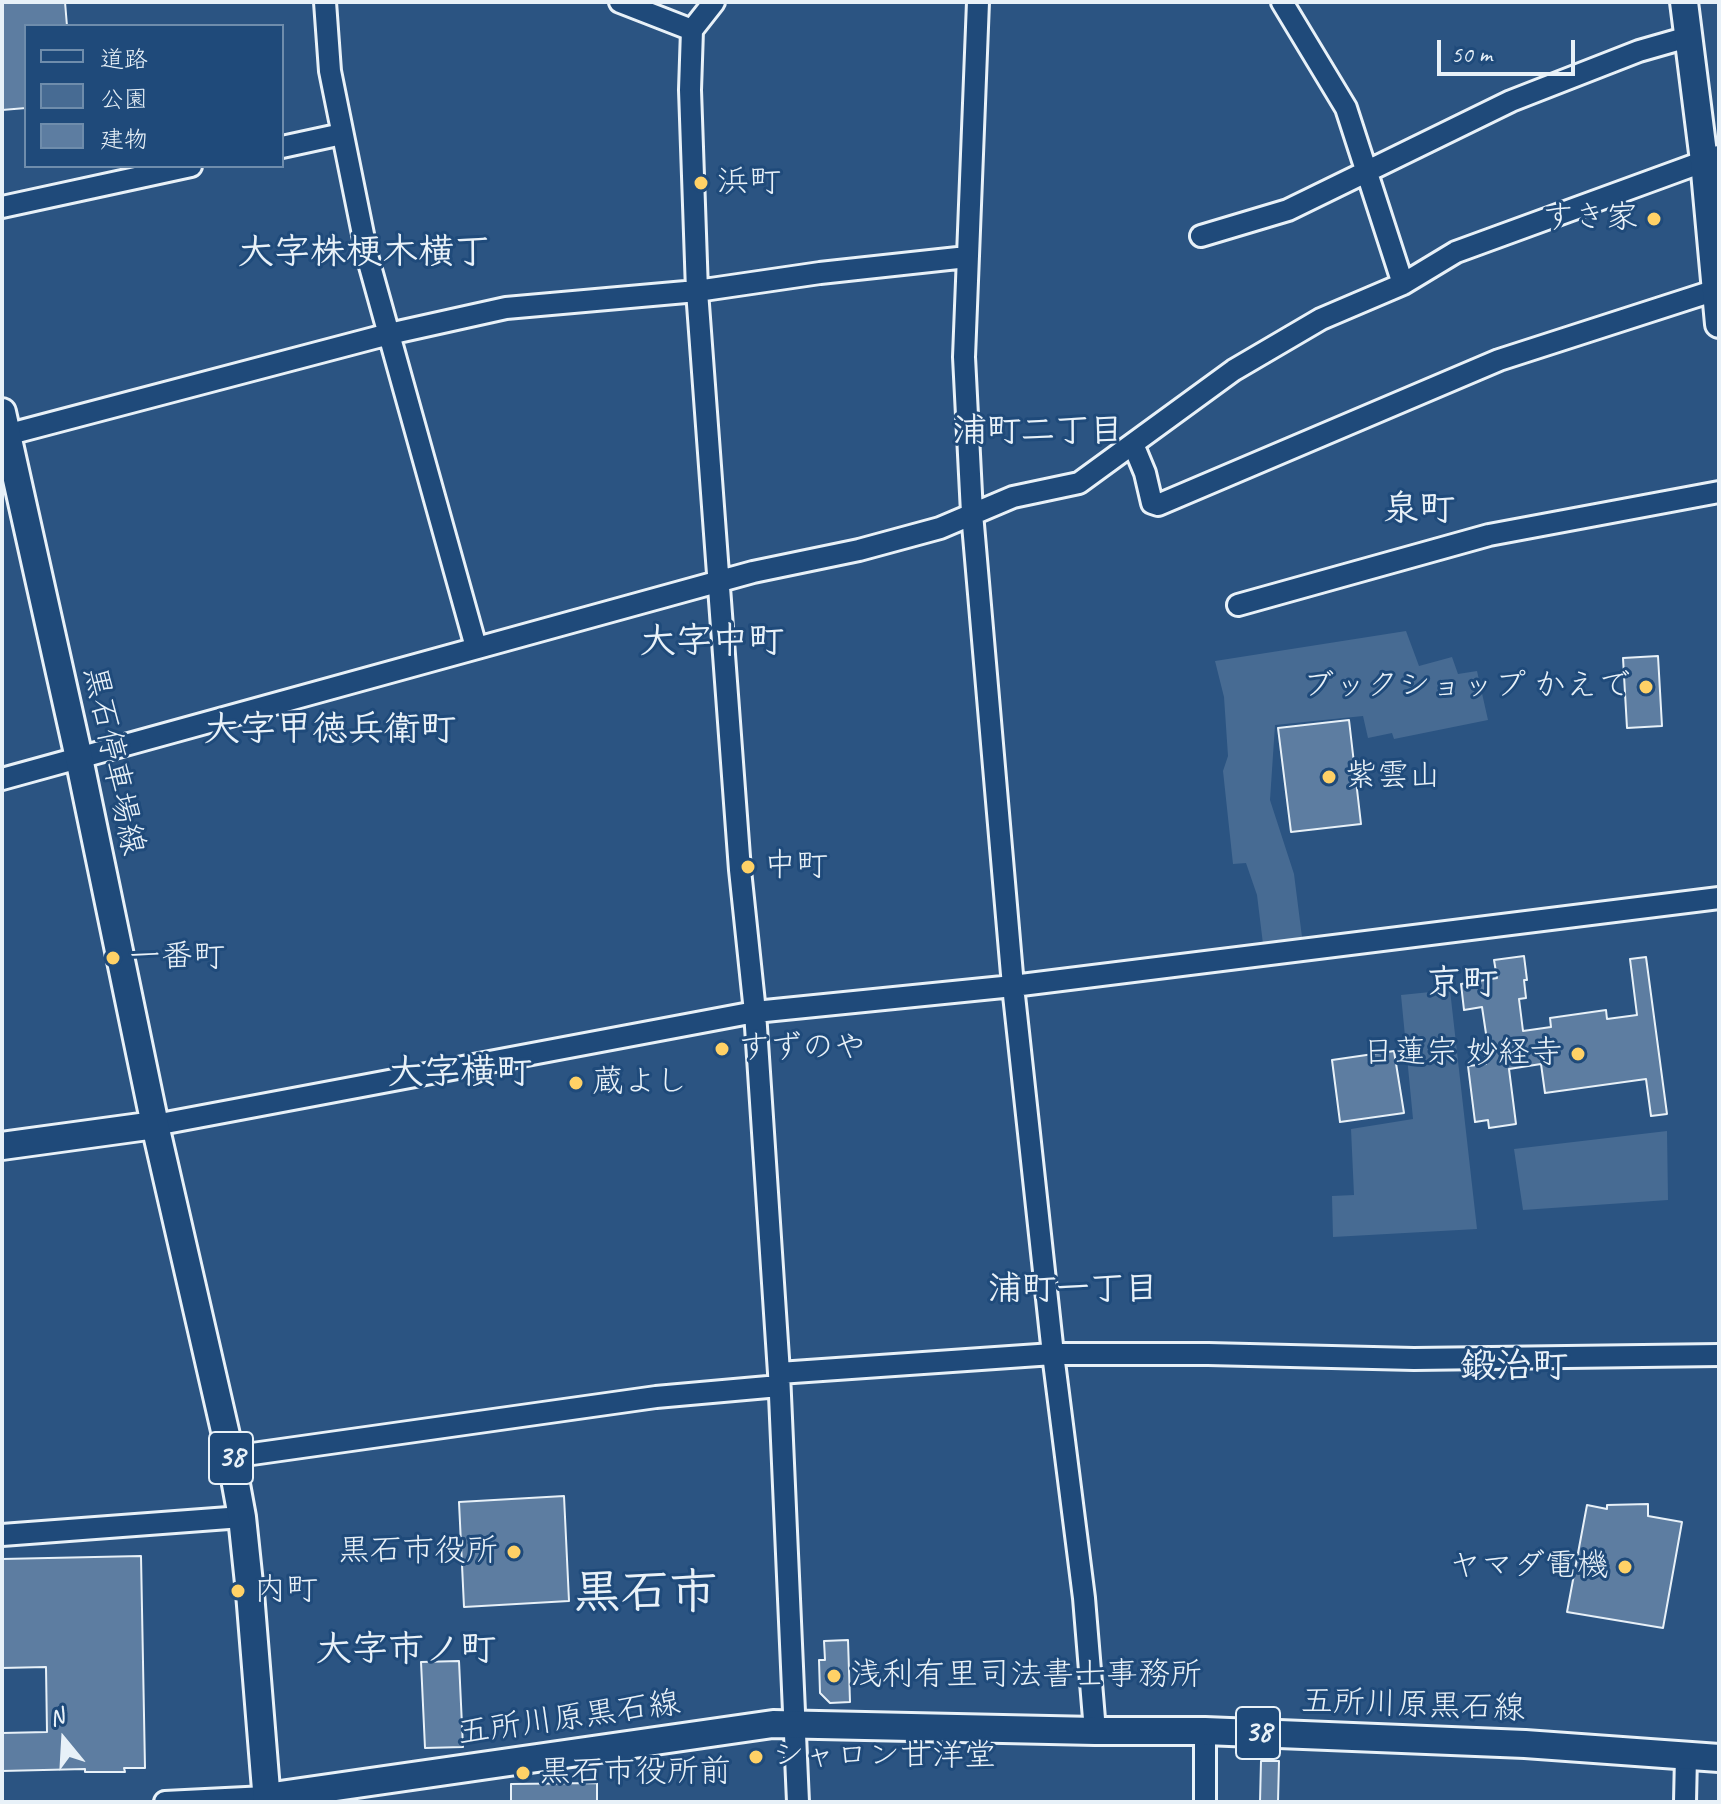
<!DOCTYPE html>
<meta charset="utf-8">
<style>
body{margin:0}
#map{position:relative;width:1721px;height:1804px;overflow:hidden;background:#2b5482;font-family:Caveat,"Klee One",sans-serif}
canvas{display:block}
.frame{position:absolute;inset:0;border:4px solid #e8f1f8;pointer-events:none}
.legend{position:absolute;left:24px;top:24px;width:260px;height:144px;box-sizing:border-box;background:#1f4a7a;border:2px solid #6f8dac;margin:0;padding:10px 14px;list-style:none;font-size:24px;color:#e8f1f8}
.legend li{display:flex;align-items:center;gap:16px;height:40px}
.legend b{width:40px;border:2px solid #6f8dac}
.north{position:absolute;left:24px;top:1700px;width:80px;height:80px;-webkit-text-stroke:6px #1f4a7a;paint-order:stroke;rotate:342deg;font-size:22px;font-weight:700;line-height:32px;text-align:center;color:#e8f1f8}
.north::after{content:'';display:block;margin:auto;width:28px;height:36px;background:#e8f1f8;clip-path:polygon(50% 0,100% 100%,50% 72%,0 100%)}
.scale{position:absolute;left:1437px;top:40px;width:138px;height:36px;box-sizing:border-box;border:4px solid #e8f1f8;border-top:0;padding-left:10px;font-size:24px;line-height:28px;white-space:nowrap;color:#e8f1f8;-webkit-text-stroke:6px #1f4a7a;paint-order:stroke}
</style>
<div id="map">
<canvas width="1721" height="1804"></canvas>
<div class="frame"></div>
<ul class="legend">
<li><b style="height:10px;background:#1f4a7a"></b>道路</li>
<li><b style="height:22px;background:#476b93"></b>公園</li>
<li><b style="height:22px;background:#5d7da1"></b>建物</li>
</ul>
<div class="north">N</div>
<div class="scale">50 m</div>
</div>
<script>
const ctx = document.querySelector('canvas').getContext('2d');
ctx.lineJoin = 'round';
function fill(path, color) {
  ctx.fillStyle = color;
  ctx.fill(path, 'evenodd');
}
function stroke(path, color, width, dash) {
  ctx.strokeStyle = color;
  ctx.lineWidth = width;
  ctx.lineCap = dash ? 'butt' : 'round';
  ctx.setLineDash(dash || []);
  ctx.stroke(path);
}
function label(font, color, halo, rows, align = 'center') {
  ctx.font = font + ' Caveat,"Klee One",sans-serif';
  ctx.lineWidth = 6;
  ctx.setLineDash([]);
  ctx.textBaseline = 'middle';
  ctx.strokeStyle = halo;
  ctx.fillStyle = color;
  for (const [text, x, y, turn = 0] of rows) {
    ctx.save();
    ctx.translate(x, y);
    ctx.rotate((+turn || 0) * Math.PI / 180);
    ctx.textAlign = isNaN(turn) ? turn : align;
    if (halo) ctx.strokeText(text, 0, 0);
    ctx.fillText(text, 0, 0);
    ctx.restore();
  }
}
const green = new Path2D(`
 M1406,631L1419,666L1452,657L1458,674L1477,671L1488,720L1394,739L1392,733L1368,738L1363,716L1275,725L1270,800L1294,874L1302,937L1263,944L1257,895L1246,863L1233,864L1223,771L1228,756L1224,697L1215,661Z
 M1450,990L1477,1229L1333,1237L1332,1196L1354,1195L1351,1129L1413,1119L1401,995Z
 M1667,1131L1668,1200L1523,1210L1514,1149Z`);
const building = new Path2D(`
 M2,2H65L67,26H26V108L2,110Z
 M1658,656L1662,726L1627,728L1623,658Z
 M1349,720L1361,824L1291,832L1278,728Z
 M1524,956L1527,980H1524L1526,998L1519,999L1523,1031L1551,1027L1550,1018L1606,1010L1607,1019L1637,1015L1630,959L1646,957L1667,1114L1651,1116L1646,1079L1545,1093L1541,1064L1509,1069L1516,1124L1489,1128L1488,1120L1475,1122L1468,1066L1486,1064L1484,1048L1488,1047L1482,1007L1464,1010L1461,984L1497,978L1494,960Z
 M1394,1051L1404,1113L1340,1122L1332,1060Z
 M564,1496L569,1601L464,1607L459,1502Z
 M1648,1504V1516L1682,1522L1663,1628L1567,1612L1587,1505L1607,1509V1505Z
 M141,1556L145,1768H124L125,1772H85V1769L2,1771V1733L47,1732L46,1667L2,1668V1559Z
 M848,1640L850,1702L830,1703L820,1693L819,1660H825L824,1641Z
 M459,1661L463,1747L425,1748L421,1662Z
 M1261,1761H1279L1278,1802H1260Z
 M597,1783V1802H511V1784Z`);
const minor = new Path2D(`
 M325,2L330,71L368,259L476,647
 M620,2L692,30
 M714,2L692,30L690,90L697,291L740,870L755,1012L779,1373L798,1802
 M978,2L964,357L972,513L1013,986L1053,1354L1084,1598L1095,1731
 M1282,2L1346,108L1403,284
 M282,147L342,134
 M2,207L191,166
 M1201,236L1288,210L1511,101L1639,51L1688,37
 M2,436L389,334L506,308L697,291L820,273L967,257
 M1133,444L1145,473L1152,503L1158,505L1499,360L1716,290
 M1238,605L1489,535L1719,492
 M2,779L753,572L859,550L940,528L1013,497L1079,483L1234,370L1321,319L1403,284L1456,252L1719,156
 M155,1125L755,1012L1013,986L1719,898
 M779,1373L1053,1354H1208L1414,1359L1719,1355
 M231,1457L656,1397L779,1386
 M2,1535L242,1517
 M165,1802L266,1797
 M1205,1802V1731
 M1685,1802L1686,1756`);
const major = new Path2D(`
 M1684,2L1704,161L1719,324
 M2,412L79,758L155,1125L231,1457L242,1517L250,1593L267,1802
 M2,1146L155,1125
 M266,1797L773,1724L1095,1731H1205L1525,1744L1719,1758`);
const markers = [
 [701,183,8,"#ffd166"],
 [1654,219,8,"#ffd166"],
 [1646,687,8,"#ffd166"],
 [1329,777,8,"#ffd166"],
 [748,867,8,"#ffd166"],
 [113,958,8,"#ffd166"],
 [722,1049,8,"#ffd166"],
 [1578,1054,8,"#ffd166"],
 [576,1083,8,"#ffd166"],
 [514,1552,8,"#ffd166"],
 [1625,1567,8,"#ffd166"],
 [238,1591,8,"#ffd166"],
 [834,1676,8,"#ffd166"],
 [756,1757,8,"#ffd166"],
 [523,1773,8,"#ffd166"]
];
const shields = [
 [231,1458,44],
 [1258,1733,44]
];
const shieldNames = [
 ["38",231,1458],
 ["38",1258,1733]
];
const poiNames = [
 ["浜町",717,183],
 ["すき家",1638,219,"right"],
 ["ブックショップ かえで",1630,687,"right"],
 ["紫雲山",1345,777],
 ["中町",764,867],
 ["一番町",129,958],
 ["すずのや",738,1049],
 ["日蓮宗 妙経寺",1562,1054,"right"],
 ["蔵よし",592,1083],
 ["黒石市役所",498,1552,"right"],
 ["ヤマダ電機",1609,1567,"right"],
 ["内町",254,1591],
 ["浅利有里司法書士事務所",850,1676],
 ["シャロン甘洋堂",772,1757],
 ["黒石市役所前",539,1773]
];
const streetNames = [
 ["黒石停車場線",113,761,78],
 ["五所川原黒石線",1413,1706,2],
 ["五所川原黒石線",569,1719,-8]
];
const neighbourhoodNames = [
 ["浦町二丁目",1038,432],
 ["浦町一丁目",1073,1290]
];
const quarterNames = [
 ["大字株梗木横丁",364,254],
 ["泉町",1419,511],
 ["大字中町",712,643],
 ["大字甲徳兵衛町",330,731],
 ["京町",1462,985],
 ["大字横町",460,1074],
 ["鍛治町",1514,1368],
 ["大字市ノ町",406,1651]
];
const townNames = [
 ["黒石市",645,1594]
];
fill(green, '#476b93');
fill(building, '#5d7da1');
stroke(building, '#e8f1f8', 2);
stroke(minor, '#e8f1f8', 26);
stroke(major, '#e8f1f8', 32);
stroke(minor, '#1f4a7a', 20);
stroke(major, '#1f4a7a', 26);
for (const [x, y, r, color] of markers) {
  const dot = new Path2D();
  dot.arc(x, y, r, 0, 2 * Math.PI);
  ctx.fillStyle = color;
  ctx.fill(dot);
  stroke(dot, '#1f4a7a', 3);
}
for (const [x, y, w] of shields) {
  const box = new Path2D();
  box.roundRect(x - w / 2, y - 26, w, 52, 6);
  ctx.fillStyle = '#1f4a7a';
  ctx.fill(box);
  stroke(box, '#e8f1f8', 2);
}
label('bold 30px', '#e8f1f8', null, shieldNames);
label('32px', '#e8f1f8', '#1f4a7a', poiNames, 'left');
label('32px', '#e8f1f8', '#1f4a7a', streetNames);
label('bold 34px', '#e8f1f8', '#1f4a7a', neighbourhoodNames);
label('bold 36px', '#e8f1f8', '#1f4a7a', quarterNames);
label('bold 48px', '#e8f1f8', '#1f4a7a', townNames);
</script>
